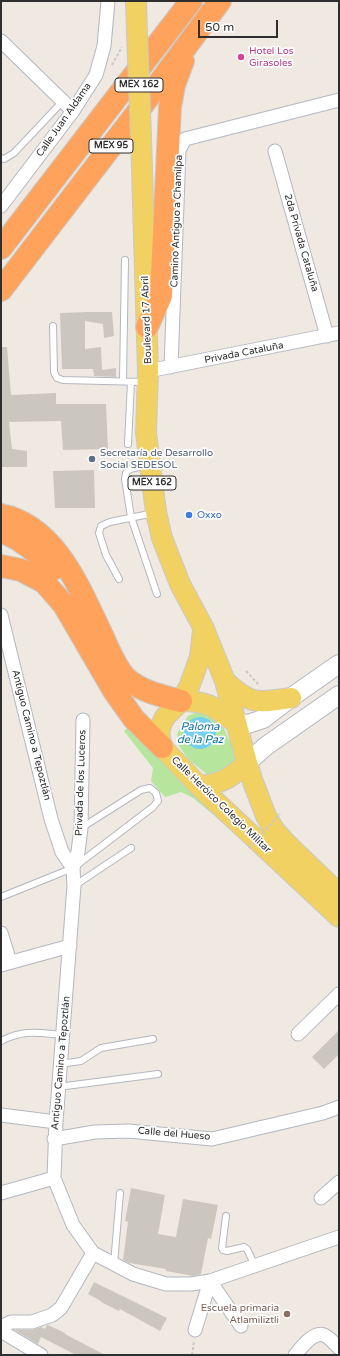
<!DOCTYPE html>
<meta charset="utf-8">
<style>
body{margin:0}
#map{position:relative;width:340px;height:1356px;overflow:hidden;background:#efe9e1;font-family:"Varela Round",sans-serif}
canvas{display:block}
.frame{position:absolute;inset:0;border:2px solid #2e2e2e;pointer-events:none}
.scale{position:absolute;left:198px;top:20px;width:80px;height:18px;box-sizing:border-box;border:2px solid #2e2e2e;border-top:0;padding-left:5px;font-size:12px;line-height:14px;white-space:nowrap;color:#2e2e2e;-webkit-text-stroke:3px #fff;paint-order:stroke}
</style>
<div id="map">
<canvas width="340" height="1356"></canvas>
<div class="frame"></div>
<div class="scale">50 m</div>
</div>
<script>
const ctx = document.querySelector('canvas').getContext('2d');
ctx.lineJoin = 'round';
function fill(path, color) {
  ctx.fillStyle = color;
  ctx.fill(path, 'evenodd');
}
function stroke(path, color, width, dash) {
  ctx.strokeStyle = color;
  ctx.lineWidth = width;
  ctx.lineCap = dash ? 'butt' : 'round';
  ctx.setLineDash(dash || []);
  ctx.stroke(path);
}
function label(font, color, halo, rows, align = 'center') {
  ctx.font = font + ' "Varela Round",sans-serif';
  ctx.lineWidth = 3.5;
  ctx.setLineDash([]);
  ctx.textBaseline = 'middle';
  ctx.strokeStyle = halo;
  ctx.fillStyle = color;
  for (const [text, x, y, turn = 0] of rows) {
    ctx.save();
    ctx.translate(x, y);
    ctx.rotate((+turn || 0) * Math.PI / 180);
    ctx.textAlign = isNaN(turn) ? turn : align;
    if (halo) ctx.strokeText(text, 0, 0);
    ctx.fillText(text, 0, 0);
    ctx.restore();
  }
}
const green = new Path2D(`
 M200,710L220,720L238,759L235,768L208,775L189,760L179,746L177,734L181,726L188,716Z
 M130,726L242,838L193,798L181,792L165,797L151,781L153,768L124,731Z`);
const water = new Path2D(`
 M184 733a16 16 0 1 1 32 0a16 16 0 1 1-32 0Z`);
const building = new Path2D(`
 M88,312H112L114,336L104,338L103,324L85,321V349L101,347L102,370L116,368V377L94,376L93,369H62L60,313Z
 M1,347H7L11,395L56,393V404H106L108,449L63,450L61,421L9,422L12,449L27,451V467H1Z
 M94,470L95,508H55L53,471Z
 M339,1030V1054L324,1069L312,1057Z
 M131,1188L165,1195L158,1234L176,1237L183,1199L218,1205L211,1239L208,1238L201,1274L193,1276L166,1271V1269L129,1263L123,1260L128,1222L125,1221Z
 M94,1282L167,1318L160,1331L120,1309L119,1311L101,1302V1301L88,1294Z
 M47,1325H48L65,1333V1334L105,1355H76L41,1337L38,1344L15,1330H32L41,1327L45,1329Z`);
const path = new Path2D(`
 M112,65L122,47
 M246,671L259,685
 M192,1355L194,1341`);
const lane = new Path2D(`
 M1,158L4,159L14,153L63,101
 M53,326L54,372L57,378L63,380L145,382
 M123,381L125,260
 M128,444L131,382
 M148,465L130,469L126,473L125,479L131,517L157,594
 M119,579L106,555L99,533L101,526L110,522L154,513
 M74,886L131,848
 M1,897L73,868L153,807L158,801L156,793L150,788L141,790L81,828
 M1,1041C24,1029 38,1033 63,1035
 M60,1064L81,1061L101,1048L153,1039
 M58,1087L158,1074
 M226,1216L222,1248L223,1250L227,1251L244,1247L247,1249L255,1266
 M114,1264L120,1193`);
const street = new Path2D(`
 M1,41L73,111
 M275,151L327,336
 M1,206L73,111L96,75L104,46L108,1
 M171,367L179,150L185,139L339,100
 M148,371L339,333
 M1,615L51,819L62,852L73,868L74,886L56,1122L54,1178L73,1225L93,1253L133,1274L166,1284H191L210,1281L339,1237
 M73,868L78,852L81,828L83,720
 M1,933L10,962
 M1,965L70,946
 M298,1034L339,994
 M1,1115L56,1122
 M54,1139L95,1132L128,1131L212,1139L323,1113L339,1107
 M1,1193L54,1178
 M321,1198L339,1182
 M210,1281L241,1326
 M1,1327L11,1322H32L52,1315L61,1308L93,1253
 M195,1330L210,1281
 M1,1331L41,1355
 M295,1355C301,1348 313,1331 324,1335C329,1337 335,1344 339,1348`);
const secondary = new Path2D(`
 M236,723L248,724L263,719L293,696L339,664
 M247,763L266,746L339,695`);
const primary = new Path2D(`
 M136,1L137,32
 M141,137L148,371L146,433L156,512L162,538L180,584L204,629L225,681L247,763L253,782L266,816L275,831L287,844L339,894
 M203,631L200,657L189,687L181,701L165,717L161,725L159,733L162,747L199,786L339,917
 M225,681C250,705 258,703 291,698
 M181,701C209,701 214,707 236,723
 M199,786C221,784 231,778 247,763`);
const highway = new Path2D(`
 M1,248L191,1
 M1,290L136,114L220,1
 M147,327L161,296L170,107L174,85L183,61
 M1,515C57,526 81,592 103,637C109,650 115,666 125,677C139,691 162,696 181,701
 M1,531C23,540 36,552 53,569
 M1,566L21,570L44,582L64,605L114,691L134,719L162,747`);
const pathBridge = new Path2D(`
 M249,848L280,814`);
const primaryBridge = new Path2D(`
 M137,32L141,137`);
const markers = [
 [241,57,4,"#d1479c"],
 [92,459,4,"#5c6f8a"],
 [189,515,4,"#3f7fe0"],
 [287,1314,4,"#8d6e63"]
];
const shields = [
 [139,85,48],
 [111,146,44],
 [152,483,48]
];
const shieldNames = [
 ["MEX 162",139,85],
 ["MEX 95",111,146],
 ["MEX 162",152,483]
];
const hotelNames = [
 ["Hotel Los",249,51],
 ["Girasoles",249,63]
];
const streetNames = [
 ["Calle Juan Aldama",64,120,-55],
 ["Camino Antiguo a Chamilpa",177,221,-88],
 ["2da Privada Cataluña",301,243,74],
 ["Boulevard 17 Abril",147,320,-92],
 ["Privada Cataluña",244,353,-11],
 ["Antiguo Camino a Tepoztlán",31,735,76],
 ["Privada de los Luceros",81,783,-88],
 ["Calle Heróico Colegio Militar",221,805,44],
 ["Antiguo Camino a Tepoztlán",61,1063,-85],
 ["Calle del Hueso",174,1134,5]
];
const serviceNames = [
 ["Secretaría de Desarrollo",100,453],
 ["Social SEDESOL",100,465]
];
const shopNames = [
 ["Oxxo",197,515]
];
const educationNames = [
 ["Escuela primaria",279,1308],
 ["Atlamiliztli",279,1320]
];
const waterNames = [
 ["Paloma",200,727],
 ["de la Paz",200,740]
];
fill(green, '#b6e59e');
fill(water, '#75cff0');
fill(building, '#cbc7bf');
stroke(lane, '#b4b7c1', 8);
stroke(street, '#b4b7c1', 15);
stroke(secondary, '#b4b7c1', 20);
stroke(primary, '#c9c9c9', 22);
stroke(highway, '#c9c9c9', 24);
stroke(path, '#c9c9c9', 2, [3, 2]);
stroke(lane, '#fff', 6);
stroke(street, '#fff', 13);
stroke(secondary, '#fff', 18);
stroke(primary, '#f2d163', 20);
stroke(highway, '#ffa35c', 22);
stroke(primaryBridge, '#c9c9c9', 22, []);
stroke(pathBridge, '#c9c9c9', 2, [3, 2]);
stroke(primaryBridge, '#f2d163', 20);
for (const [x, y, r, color] of markers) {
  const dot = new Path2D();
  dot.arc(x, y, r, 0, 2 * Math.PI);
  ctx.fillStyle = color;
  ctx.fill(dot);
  stroke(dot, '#fff', 1.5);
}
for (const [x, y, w] of shields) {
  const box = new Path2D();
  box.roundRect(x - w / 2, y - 7, w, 14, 3);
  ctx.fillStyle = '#fff';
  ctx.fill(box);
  stroke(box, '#2e2e2e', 1);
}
label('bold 9px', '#2e2e2e', null, shieldNames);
label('10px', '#b23c85', '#fff', hotelNames, 'left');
label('10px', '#2e2e2e', '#fff', streetNames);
label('10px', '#4e5e75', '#fff', serviceNames, 'left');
label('10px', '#366cbe', '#fff', shopNames, 'left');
label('10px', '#785e54', '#fff', educationNames, 'right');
label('italic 11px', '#0d6fa3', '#fff', waterNames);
</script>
